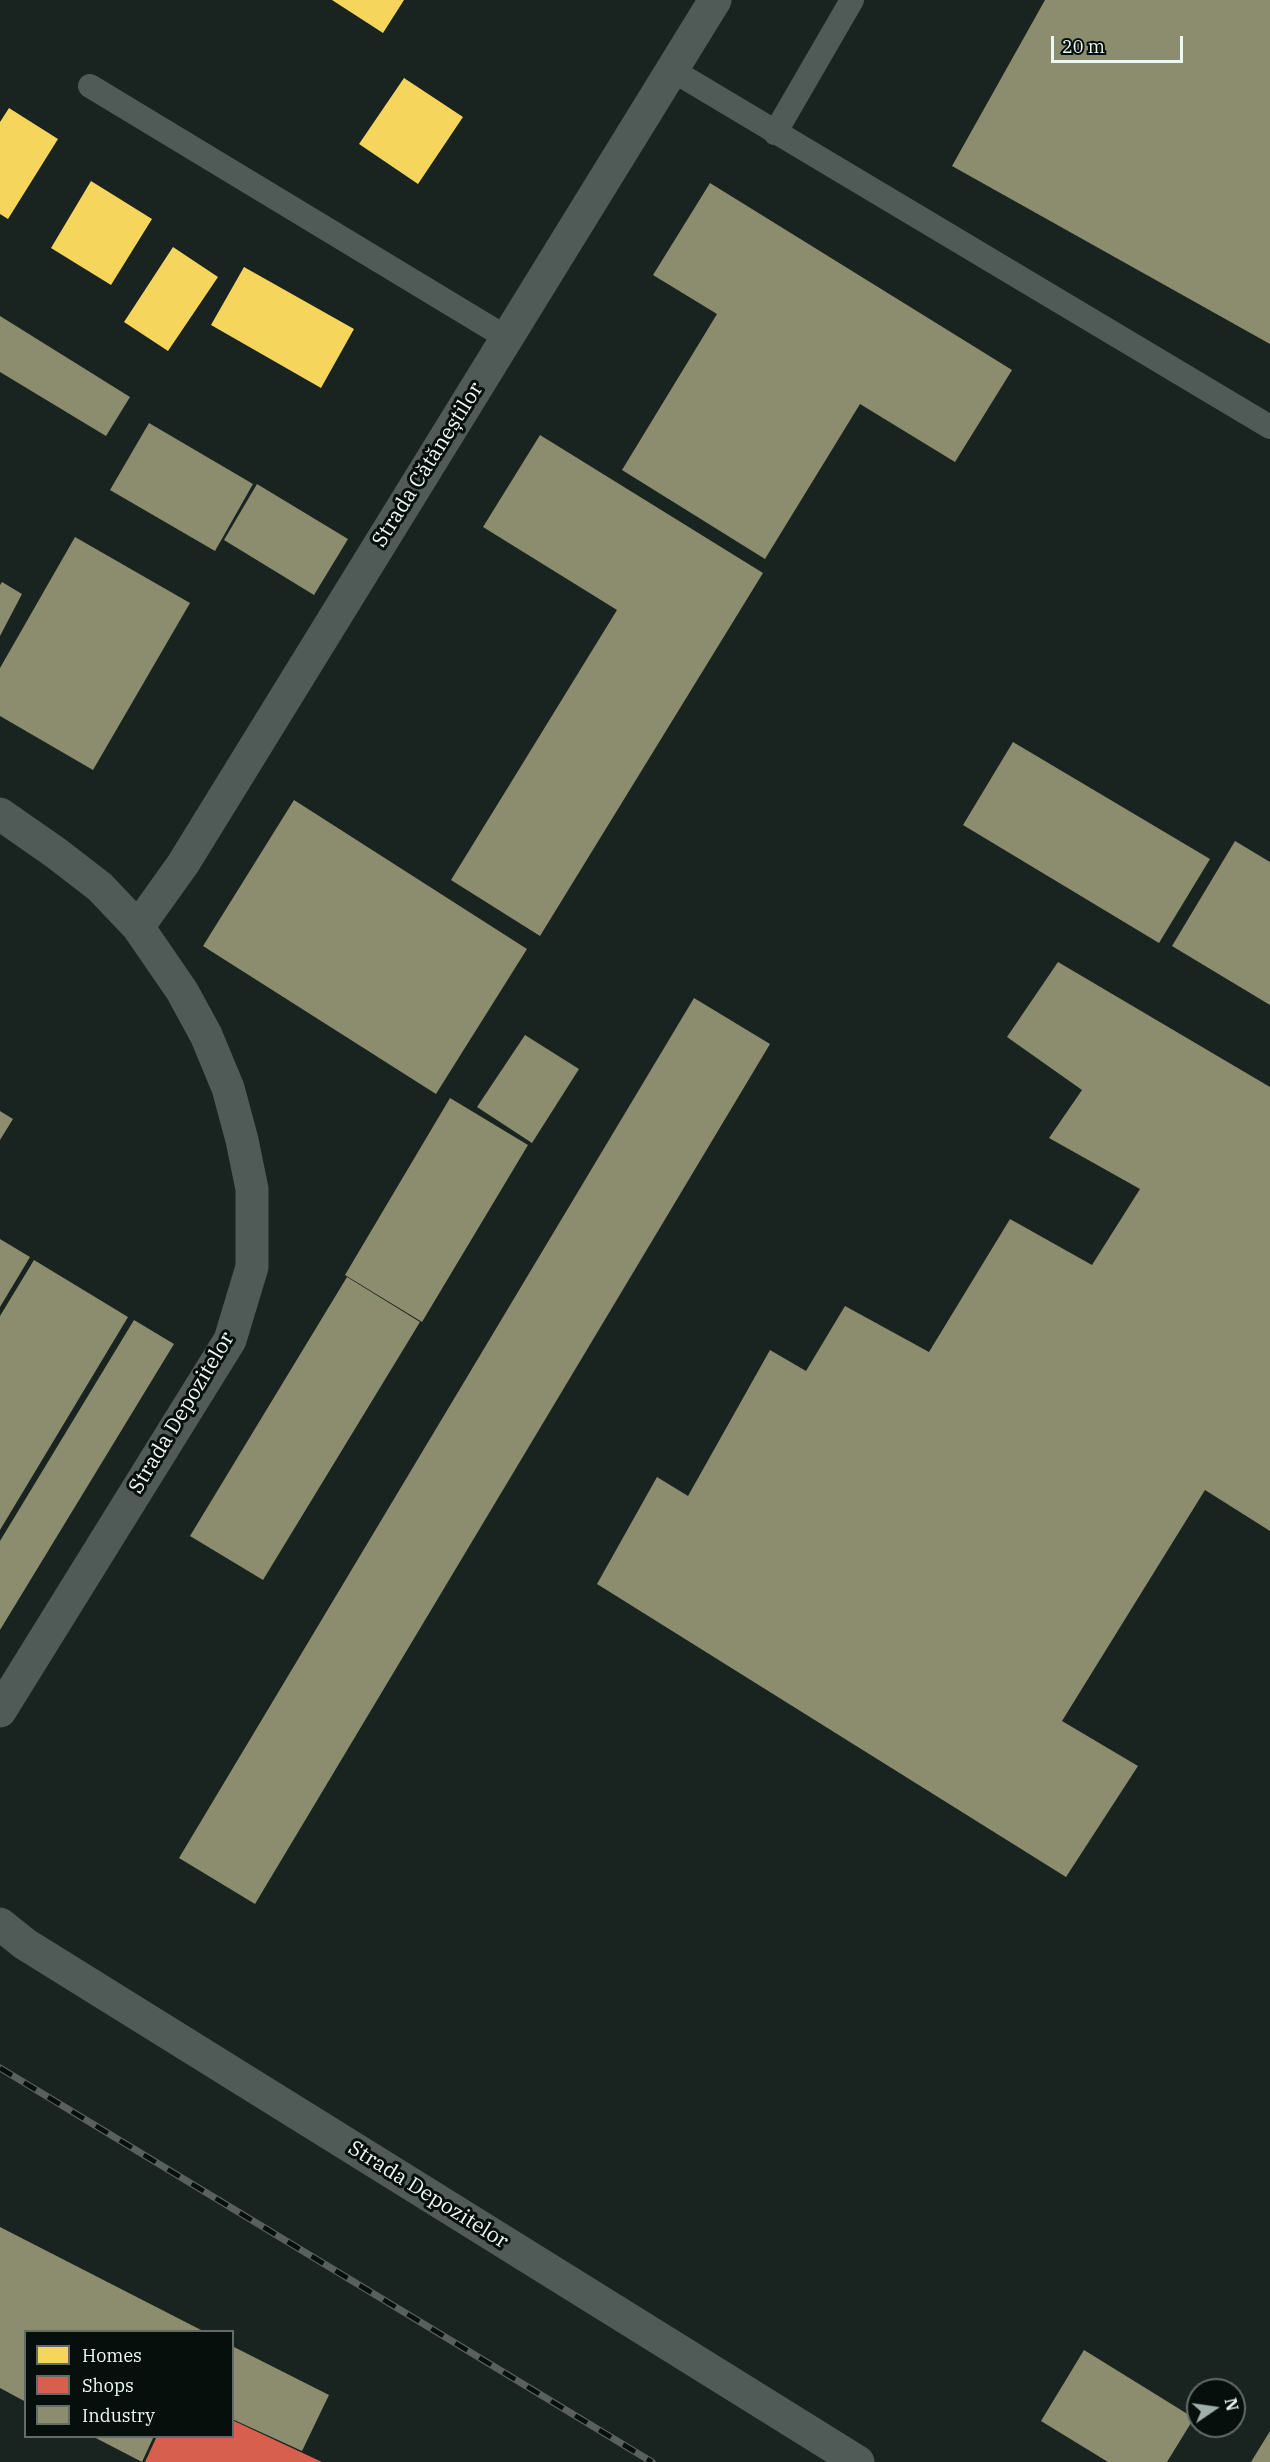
<!DOCTYPE html>
<meta charset="utf-8">
<style>
body{margin:0}
#map{position:relative;width:1270px;height:2462px;overflow:hidden;background:#192420;font-family:"IBM Plex Serif",serif}
canvas{display:block}
.legend{position:absolute;left:24px;top:2330px;width:210px;height:108px;box-sizing:border-box;background:#070f0c;border:2px solid #636c68;margin:0;padding:8px 10px;list-style:none;font-size:18px;color:#ecf8f3}
.legend li{display:flex;align-items:center;gap:12px;height:30px}
.legend b{width:30px;border:2px solid #636c68}
.north{position:absolute;left:1186px;top:2378px;width:60px;height:60px;box-sizing:border-box;background:#070f0c;border:2px solid #636c68;border-radius:50%;rotate:77deg;font-size:16px;font-weight:700;line-height:24px;text-align:center;color:#ecf8f3}
.north::after{content:'';display:block;margin:auto;width:21px;height:27px;background:#a2aea9;clip-path:polygon(50% 0,100% 100%,50% 72%,0 100%)}
.scale{position:absolute;left:1051px;top:36px;width:132px;height:27px;box-sizing:border-box;border:3px solid #ecf8f3;border-top:0;padding-left:8px;font-size:18px;line-height:21px;white-space:nowrap;color:#ecf8f3;-webkit-text-stroke:4px #070f0c;paint-order:stroke}
</style>
<div id="map">
<canvas width="1270" height="2462"></canvas>
<ul class="legend">
<li><b style="height:16px;background:#f6d55c"></b>Homes</li>
<li><b style="height:16px;background:#d6604d"></b>Shops</li>
<li><b style="height:16px;background:#8c8c6e"></b>Industry</li>
</ul>
<div class="north">N</div>
<div class="scale">20 m</div>
</div>
<script>
const ctx = document.querySelector('canvas').getContext('2d');
ctx.lineJoin = 'round';
function fill(path, color) {
  ctx.fillStyle = color;
  ctx.fill(path, 'evenodd');
}
function stroke(path, color, width, dash) {
  ctx.strokeStyle = color;
  ctx.lineWidth = width;
  ctx.lineCap = dash ? 'butt' : 'round';
  ctx.setLineDash(dash || []);
  ctx.stroke(path);
}
function label(font, color, halo, rows, align = 'center') {
  ctx.font = font + ' "IBM Plex Serif",serif';
  ctx.lineWidth = 6;
  ctx.setLineDash([]);
  ctx.textBaseline = 'middle';
  ctx.strokeStyle = halo;
  ctx.fillStyle = color;
  for (const [text, x, y, turn = 0] of rows) {
    ctx.save();
    ctx.translate(x, y);
    ctx.rotate((+turn || 0) * Math.PI / 180);
    ctx.textAlign = isNaN(turn) ? turn : align;
    if (halo) ctx.strokeText(text, 0, 0);
    ctx.fillText(text, 0, 0);
    ctx.restore();
  }
}
const homes = new Path2D(`
 M332,0H404L383,33Z
 M404,78L463,117L418,184L359,144Z
 M9,108L58,139L8,219L0,214V122Z
 M91,181L152,219L111,285L51,248Z
 M173,247L218,277L168,351L124,322Z
 M244,267L354,329L321,388L211,325Z`);
const shops = new Path2D(`
 M232,2420L322,2462H145L157,2436H232Z`);
const industry = new Path2D(`
 M1045,0H1270V344L952,166Z
 M710,183L1012,370L955,462L860,404L765,559L622,470L717,314L653,275Z
 M0,316L130,397L106,436L0,372Z
 M149,423L253,484L215,551L110,490Z
 M540,435L763,573L540,936L451,880L617,610L483,527Z
 M257,484L348,539L314,595L224,540Z
 M75,537L190,603L93,770L0,716V668Z
 M2,582L22,594L0,636V585Z
 M1013,742L1210,859L1159,943L963,825Z
 M294,800L527,949L436,1094L203,946Z
 M1235,841L1270,862V1005L1172,946Z
 M1058,962L1270,1087V1531L1205,1490L1062,1721L1138,1766L1066,1877L597,1584L657,1477L688,1496L770,1350L806,1371L845,1306L929,1352L1010,1219L1092,1265L1140,1189L1049,1138L1082,1090L1007,1037Z
 M694,998L770,1044L255,1904L179,1858Z
 M525,1035L579,1069L532,1143L477,1107Z
 M450,1098L528,1145L422,1322L345,1275Z
 M0,1111L13,1119L0,1140Z
 M0,1239L30,1257L0,1307Z
 M34,1260L128,1317L0,1530V1316Z
 M347,1277L420,1322L263,1580L190,1536Z
 M134,1320L174,1344L0,1630V1541Z
 M0,2227L205,2332H26V2402L0,2388Z
 M232,2346L329,2395L302,2451L232,2419Z
 M1084,2350L1194,2418L1167,2462H1108L1041,2421Z
 M1270,2431V2462H1251Z
 M92,2436H154L142,2462Z`);
const lane = new Path2D(`
 M672,70L1270,427
 M90,86L507,338
 M775,133L852,0`);
const street = new Path2D(`
 M0,814L56,853L100,887L138,927L182,991L206,1035L228,1088L242,1140L252,1189V1267L230,1340L0,1711
 M138,927L183,864L715,0
 M0,1924L25,1944L858,2462`);
const rail = new Path2D(`
 M0,2068L652,2462`);
const streetNames = [
 ["Strada Cătăneștilor",428,465,-58],
 ["Strada Depozitelor",182,1413,-59],
 ["Strada Depozitelor",428,2195,32]
];
fill(homes, '#f6d55c');
fill(shops, '#d6604d');
fill(industry, '#8c8c6e');
stroke(lane, '#505a56', 24);
stroke(street, '#505a56', 33);
stroke(rail, '#59605d', 7);
stroke(rail, '#070f0c', 4.5, [14]);
label('21px', '#ecf8f3', '#070f0c', streetNames);
</script>
